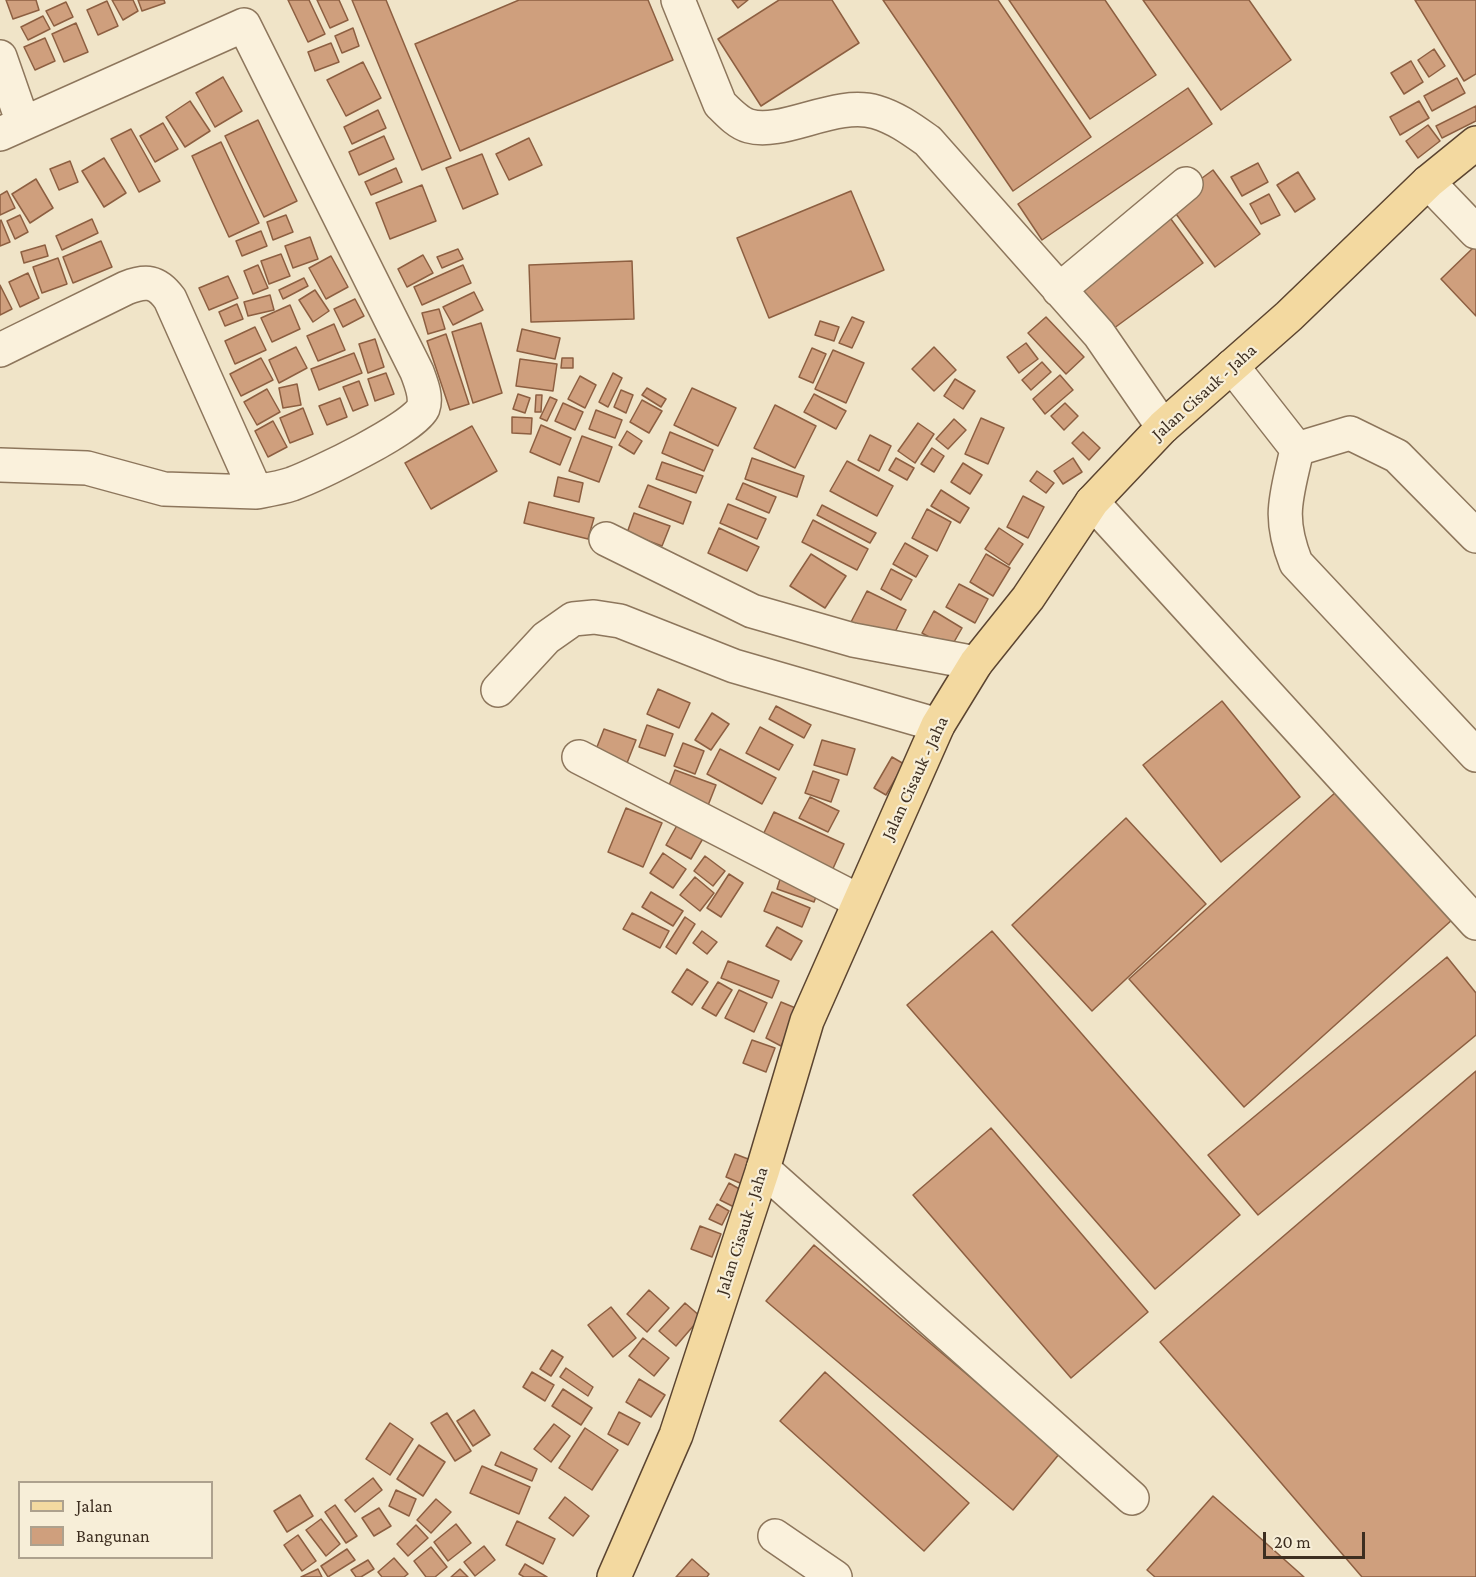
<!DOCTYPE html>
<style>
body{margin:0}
#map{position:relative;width:1476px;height:1577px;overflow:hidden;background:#f0e4c8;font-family:"Crimson Pro",serif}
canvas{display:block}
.legend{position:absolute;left:18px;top:1481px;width:195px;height:78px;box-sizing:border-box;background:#f7eed8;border:2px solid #ada18e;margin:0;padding:8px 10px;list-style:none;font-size:18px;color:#3d2e20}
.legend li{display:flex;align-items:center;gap:12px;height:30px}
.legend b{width:30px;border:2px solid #ada18e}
.scale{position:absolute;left:1263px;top:1532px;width:102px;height:27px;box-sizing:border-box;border:3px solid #3d2e20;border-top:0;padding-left:8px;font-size:18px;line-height:21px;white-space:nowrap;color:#3d2e20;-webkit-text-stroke:4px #f7eed8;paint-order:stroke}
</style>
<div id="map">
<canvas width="1476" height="1577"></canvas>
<ul class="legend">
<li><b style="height:8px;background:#f3d9a0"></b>Jalan</li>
<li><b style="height:16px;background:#cf9f7d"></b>Bangunan</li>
</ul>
<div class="scale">20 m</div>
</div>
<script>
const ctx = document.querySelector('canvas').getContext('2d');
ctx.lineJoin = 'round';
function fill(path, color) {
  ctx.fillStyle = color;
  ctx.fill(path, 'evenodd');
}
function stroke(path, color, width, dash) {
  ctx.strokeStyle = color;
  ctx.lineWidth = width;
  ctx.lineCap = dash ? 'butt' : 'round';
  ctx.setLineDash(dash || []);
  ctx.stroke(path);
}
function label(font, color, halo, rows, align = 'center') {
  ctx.font = font + ' "Crimson Pro",serif';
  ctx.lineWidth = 4.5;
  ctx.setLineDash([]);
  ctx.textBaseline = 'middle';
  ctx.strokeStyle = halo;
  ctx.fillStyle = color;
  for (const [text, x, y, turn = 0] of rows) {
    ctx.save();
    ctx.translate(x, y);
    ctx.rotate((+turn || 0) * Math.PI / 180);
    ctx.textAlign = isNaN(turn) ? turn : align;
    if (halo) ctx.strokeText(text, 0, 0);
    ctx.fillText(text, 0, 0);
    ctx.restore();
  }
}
const building = new Path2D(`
 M6,0H36L39,10L13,19Z
 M112,0H133L138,11L123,20Z
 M138,0H164L165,3L142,11Z
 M288,0H309L325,34L308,42Z
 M317,0H339L348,20L330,28Z
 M352,0H386L451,158L422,170Z
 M519,0H648L673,60L460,151L415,44Z
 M732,0H748L738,8Z
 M779,0H832L859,43L761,106L718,39Z
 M883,0H998L1091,137L1013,191Z
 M1009,0H1105L1156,75L1090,119Z
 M1143,0H1249L1291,60L1221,110Z
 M1415,0H1476V74L1464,81Z
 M107,1L118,26L98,35L87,10Z
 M66,2L73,17L54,26L46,11Z
 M43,16L50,29L28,40L21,27Z
 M76,23L88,52L64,62L52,34Z
 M353,28L359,46L342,53L335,36Z
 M45,38L55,61L35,70L24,47Z
 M331,43L339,62L315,71L308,52Z
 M1434,49L1445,66L1429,77L1418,60Z
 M1411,61L1423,82L1404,94L1391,73Z
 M363,62L381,98L346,116L327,80Z
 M223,77L242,111L215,127L196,93Z
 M1457,78L1465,93L1432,111L1424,96Z
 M1188,88L1212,124L1042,240L1018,204Z
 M190,101L210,131L185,147L166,117Z
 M1419,101L1429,118L1400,135L1390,117Z
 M1476,106V121L1442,138L1436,126Z
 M378,110L386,128L352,144L344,127Z
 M258,120L297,201L264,217L225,136Z
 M163,123L178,149L155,162L140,136Z
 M1428,125L1440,141L1418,158L1406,141Z
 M131,129L160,181L139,192L111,139Z
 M384,136L394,159L359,175L349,152Z
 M529,138L542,165L509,180L496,154Z
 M221,142L259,223L229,237L192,156Z
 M482,154L498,194L463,209L446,168Z
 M104,158L126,193L104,207L82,171Z
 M70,161L78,182L59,190L50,169Z
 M1258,163L1268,182L1242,196L1231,177Z
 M396,168L402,182L371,195L365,182Z
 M1213,170L1260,234L1215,267L1168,203Z
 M1298,172L1315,199L1295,212L1277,185Z
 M36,179L53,208L30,223L12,194Z
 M422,185L436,221L390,239L376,203Z
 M7,191L15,208L0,215V195Z
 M851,191L884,270L769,318L737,238Z
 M1269,194L1280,215L1261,224L1250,204Z
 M20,215L28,232L15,239L7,221Z
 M286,215L293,232L273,240L267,222Z
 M1168,215L1203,263L1106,334L1071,287Z
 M92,219L98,233L62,250L56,236Z
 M1,220L10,242L0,246V221Z
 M261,231L267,246L242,256L236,241Z
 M310,237L318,259L293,268L285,246Z
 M101,241L112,267L73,283L63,257Z
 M45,245L48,256L24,263L21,252Z
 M1474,247L1476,249V316L1441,279Z
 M458,249L463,259L442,268L437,257Z
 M281,254L290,276L269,284L261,261Z
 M423,255L433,273L407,287L398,269Z
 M331,256L348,287L326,299L309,268Z
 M58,258L67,284L42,293L33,267Z
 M632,261L634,319L531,322L529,265Z
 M258,265L268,288L253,294L244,271Z
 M463,265L471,283L422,305L414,287Z
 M28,273L39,298L20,307L9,282Z
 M228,276L238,298L209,310L199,288Z
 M304,278L308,286L283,299L279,290Z
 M0,285L12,309L0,315Z
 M315,290L329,311L313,322L299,300Z
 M474,292L483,310L453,325L443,307Z
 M270,295L274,310L248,316L244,302Z
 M355,299L364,316L343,327L334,309Z
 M237,304L243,319L225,326L219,312Z
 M290,305L300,329L272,342L261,318Z
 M439,309L445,329L428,334L422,313Z
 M852,317L864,322L852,348L839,343Z
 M1046,317L1084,357L1066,374L1028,333Z
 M820,321L839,327L834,341L815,335Z
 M481,323L502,393L473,403L452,332Z
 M334,324L345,350L318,361L307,336Z
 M255,327L266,350L235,364L225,341Z
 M522,329L560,338L555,359L517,351Z
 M446,334L469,404L450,410L427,341Z
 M375,339L384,367L368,373L359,344Z
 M1026,343L1038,359L1019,373L1007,357Z
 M296,347L307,368L279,383L269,360Z
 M934,347L956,370L934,391L912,369Z
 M812,348L826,354L813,383L799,377Z
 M833,350L864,363L846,403L815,389Z
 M354,353L362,373L319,390L311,369Z
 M261,358L273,380L241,396L230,374Z
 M562,358H573V368H561Z
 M520,359L557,364L553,391L516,386Z
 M1042,362L1051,372L1031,390L1022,380Z
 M386,373L394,394L375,401L368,379Z
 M613,373L622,378L608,407L599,402Z
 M1060,375L1073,390L1045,414L1033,399Z
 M580,376L596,385L585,408L568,399Z
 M955,379L975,391L963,409L944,396Z
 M359,381L368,405L353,411L343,387Z
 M297,384L301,405L283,408L279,388Z
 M647,388L666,399L661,407L642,395Z
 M692,388L736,408L718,446L674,425Z
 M267,389L280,412L257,425L244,402Z
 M621,390L633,395L626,413L614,407Z
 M518,394L530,398L525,413L513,409Z
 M814,394L846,411L836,429L804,412Z
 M536,395H542L541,412H535Z
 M550,397L557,400L547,421L540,418Z
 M340,398L347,417L327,425L319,406Z
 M642,400L662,411L649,433L630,422Z
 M563,403L583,412L575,430L555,421Z
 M1065,403L1078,416L1064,430L1051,416Z
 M775,405L816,426L795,468L754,448Z
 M303,408L313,434L290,443L280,418Z
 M596,410L622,420L615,438L589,429Z
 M512,417L532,418L531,434L512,433Z
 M981,418L1004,428L988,464L965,454Z
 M954,419L966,430L948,449L936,439Z
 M273,421L287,447L268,457L255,431Z
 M918,423L934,434L915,463L898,451Z
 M541,425L571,438L560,465L530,452Z
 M472,426L497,471L431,509L405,463Z
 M627,431L642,441L634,454L619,445Z
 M670,432L713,450L704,471L662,453Z
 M1083,432L1100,448L1089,460L1072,443Z
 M870,435L891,446L879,471L858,460Z
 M582,436L612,447L599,482L569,471Z
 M932,448L944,456L934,472L921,464Z
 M752,458L804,476L797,497L745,479Z
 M896,458L914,468L907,480L889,470Z
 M1073,458L1082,472L1063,484L1054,471Z
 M847,461L893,486L877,516L830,491Z
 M662,462L703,476L696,493L656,479Z
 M963,463L982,475L970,494L951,482Z
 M1037,471L1054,483L1046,493L1030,481Z
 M558,477L583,483L579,502L554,496Z
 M743,483L776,497L769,513L736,499Z
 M648,485L691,502L683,524L639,507Z
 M941,490L969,508L960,523L931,506Z
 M1023,496L1044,507L1028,538L1007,527Z
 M529,502L594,518L588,539L524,523Z
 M728,504L766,519L757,539L720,523Z
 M822,505L876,533L870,543L817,515Z
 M927,509L951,522L937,551L912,538Z
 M634,513L670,526L662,546L627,533Z
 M813,520L868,549L857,570L802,542Z
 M719,528L759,547L747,571L708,553Z
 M999,528L1023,544L1009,565L985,549Z
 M905,543L928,556L916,577L893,564Z
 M811,554L846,576L825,608L790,586Z
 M986,554L1010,568L993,596L970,582Z
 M891,569L912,580L901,600L881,589Z
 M959,584L988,599L975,623L946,607Z
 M867,591L906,610L889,644L850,624Z
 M934,611L962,628L950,649L922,633Z
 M658,689L690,703L679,728L647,714Z
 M1222,701L1300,797L1221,862L1143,765Z
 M776,706L811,725L804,738L769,719Z
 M712,713L729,724L711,750L695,740Z
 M647,725L673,734L665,756L639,747Z
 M760,727L793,745L779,770L746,753Z
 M604,729L636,740L627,763L595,752Z
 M822,740L855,749L847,775L814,765Z
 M683,743L704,751L695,774L674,766Z
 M720,749L776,778L762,804L707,774Z
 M892,757L904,764L886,795L874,788Z
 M675,770L716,785L707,808L666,793Z
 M813,771L839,780L831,802L805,793Z
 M1337,791L1453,919L1244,1107L1129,979Z
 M810,797L839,811L828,832L799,818Z
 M626,808L662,823L643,867L608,852Z
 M774,812L844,844L831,873L760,841Z
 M1126,818L1206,904L1092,1011L1012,925Z
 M680,820L705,835L691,859L666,845Z
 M663,853L686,869L673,888L650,873Z
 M705,856L725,871L713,886L694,871Z
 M782,873L820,886L814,902L777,889Z
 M729,874L743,883L721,917L707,908Z
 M695,877L714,893L700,911L680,895Z
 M651,892L683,911L673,926L642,907Z
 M772,892L810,908L802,927L764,911Z
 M632,913L669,931L660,948L623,929Z
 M685,917L695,924L676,954L666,947Z
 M777,927L802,941L791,960L766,946Z
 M702,931L717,942L707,954L693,943Z
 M992,931L1240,1215L1155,1289L907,1005Z
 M1447,957L1476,993V1035L1258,1215L1208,1155Z
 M728,961L779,981L772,998L721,978Z
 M687,969L708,982L692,1005L672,992Z
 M718,982L732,990L716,1016L702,1008Z
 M739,990L767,1003L754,1032L725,1018Z
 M781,1002L798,1009L781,1046L766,1038Z
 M752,1040L775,1048L766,1072L743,1063Z
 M1476,1071V1577H1362L1160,1342Z
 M991,1128L1148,1312L1071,1378L913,1195Z
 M735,1154L756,1162L747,1186L726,1177Z
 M729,1183L743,1191L734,1207L720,1200Z
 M717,1204L729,1211L722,1225L709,1219Z
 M700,1226L721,1234L712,1257L691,1249Z
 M814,1245L1060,1453L1013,1510L766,1301Z
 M649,1290L669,1308L647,1332L627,1314Z
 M685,1303L701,1317L676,1346L659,1331Z
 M611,1307L636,1338L613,1357L588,1325Z
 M643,1338L669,1358L654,1376L629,1356Z
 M552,1350L563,1357L551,1376L540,1369Z
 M566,1368L593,1387L588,1396L560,1377Z
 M532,1372L554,1385L545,1401L523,1387Z
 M825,1372L969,1503L924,1551L780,1421Z
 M639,1379L665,1395L651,1417L626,1402Z
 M563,1389L592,1408L581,1425L552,1406Z
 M474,1410L490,1435L473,1446L457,1421Z
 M619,1412L640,1423L628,1445L608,1434Z
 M447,1413L471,1451L455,1461L431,1423Z
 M390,1423L413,1439L390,1475L366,1459Z
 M554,1424L570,1436L551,1462L534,1449Z
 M585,1428L618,1450L592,1490L559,1468Z
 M419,1445L445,1462L423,1496L397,1479Z
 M501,1452L537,1469L532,1481L495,1465Z
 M482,1466L530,1487L519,1514L470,1493Z
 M373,1478L382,1490L355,1512L345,1500Z
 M396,1490L416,1499L409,1516L389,1506Z
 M300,1495L313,1516L287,1532L274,1511Z
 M1213,1496L1304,1577H1155L1147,1570Z
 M565,1497L589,1516L573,1536L549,1518Z
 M436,1499L451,1512L431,1533L417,1520Z
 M335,1505L357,1536L346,1543L325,1512Z
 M379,1508L391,1526L374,1536L362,1518Z
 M321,1519L340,1544L326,1556L306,1530Z
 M517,1521L555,1539L543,1564L506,1545Z
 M456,1524L471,1543L448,1561L434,1542Z
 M416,1525L428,1538L408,1556L397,1544Z
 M298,1535L316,1561L302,1571L284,1545Z
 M484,1546L495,1560L475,1576L464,1562Z
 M431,1547L447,1567L435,1577H426L414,1561Z
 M347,1549L355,1560L328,1577L321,1566Z
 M394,1558L408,1574L404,1577H382L378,1572Z
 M692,1559L709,1574L707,1577H676Z
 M368,1560L374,1569L361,1577H356L351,1570Z
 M525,1564L547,1577H524L519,1574Z
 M318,1569L322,1577H301Z
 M460,1569L468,1577H451Z`);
const minor = new Path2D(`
 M678,0L720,104C728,112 738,123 749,126C783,136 836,100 876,112C896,118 911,129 928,141L1099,334L1163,427
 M0,57L23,123
 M0,134L244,25L417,372C421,383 427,397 423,408C415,428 314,476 292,484C280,488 267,490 256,492L170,299C157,281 146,280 126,288L0,350
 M1428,182L1476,232
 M1059,290L1186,184
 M1232,366L1297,449L1350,433L1397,456L1476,536
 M1297,449C1287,496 1277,515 1296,563L1476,755
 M0,465L87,468L164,489L256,492
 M1092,502L1476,923
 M606,539L752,611L853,640L976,663
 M498,690L546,638L573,619L594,617L620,621L734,666L938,725
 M579,757L859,901
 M763,1169L1132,1498
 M775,1536L835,1577`);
const major = new Path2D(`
 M614,1577L676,1435L763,1169L807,1021L938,725L976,663L1028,598L1092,502L1163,427L1289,316L1428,182L1476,143`);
const streetNames = [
 ["Jalan Cisauk - Jaha",1204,392,-42],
 ["Jalan Cisauk - Jaha",915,778,-65],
 ["Jalan Cisauk - Jaha",742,1231,-72]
];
fill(building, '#cf9f7d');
stroke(building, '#8d5f41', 1.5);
stroke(minor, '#8d765c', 36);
stroke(major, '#5b4430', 36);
stroke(minor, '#faf1dc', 33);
stroke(major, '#f3d9a0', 33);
label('18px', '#3d2e20', '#f7eed8', streetNames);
</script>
